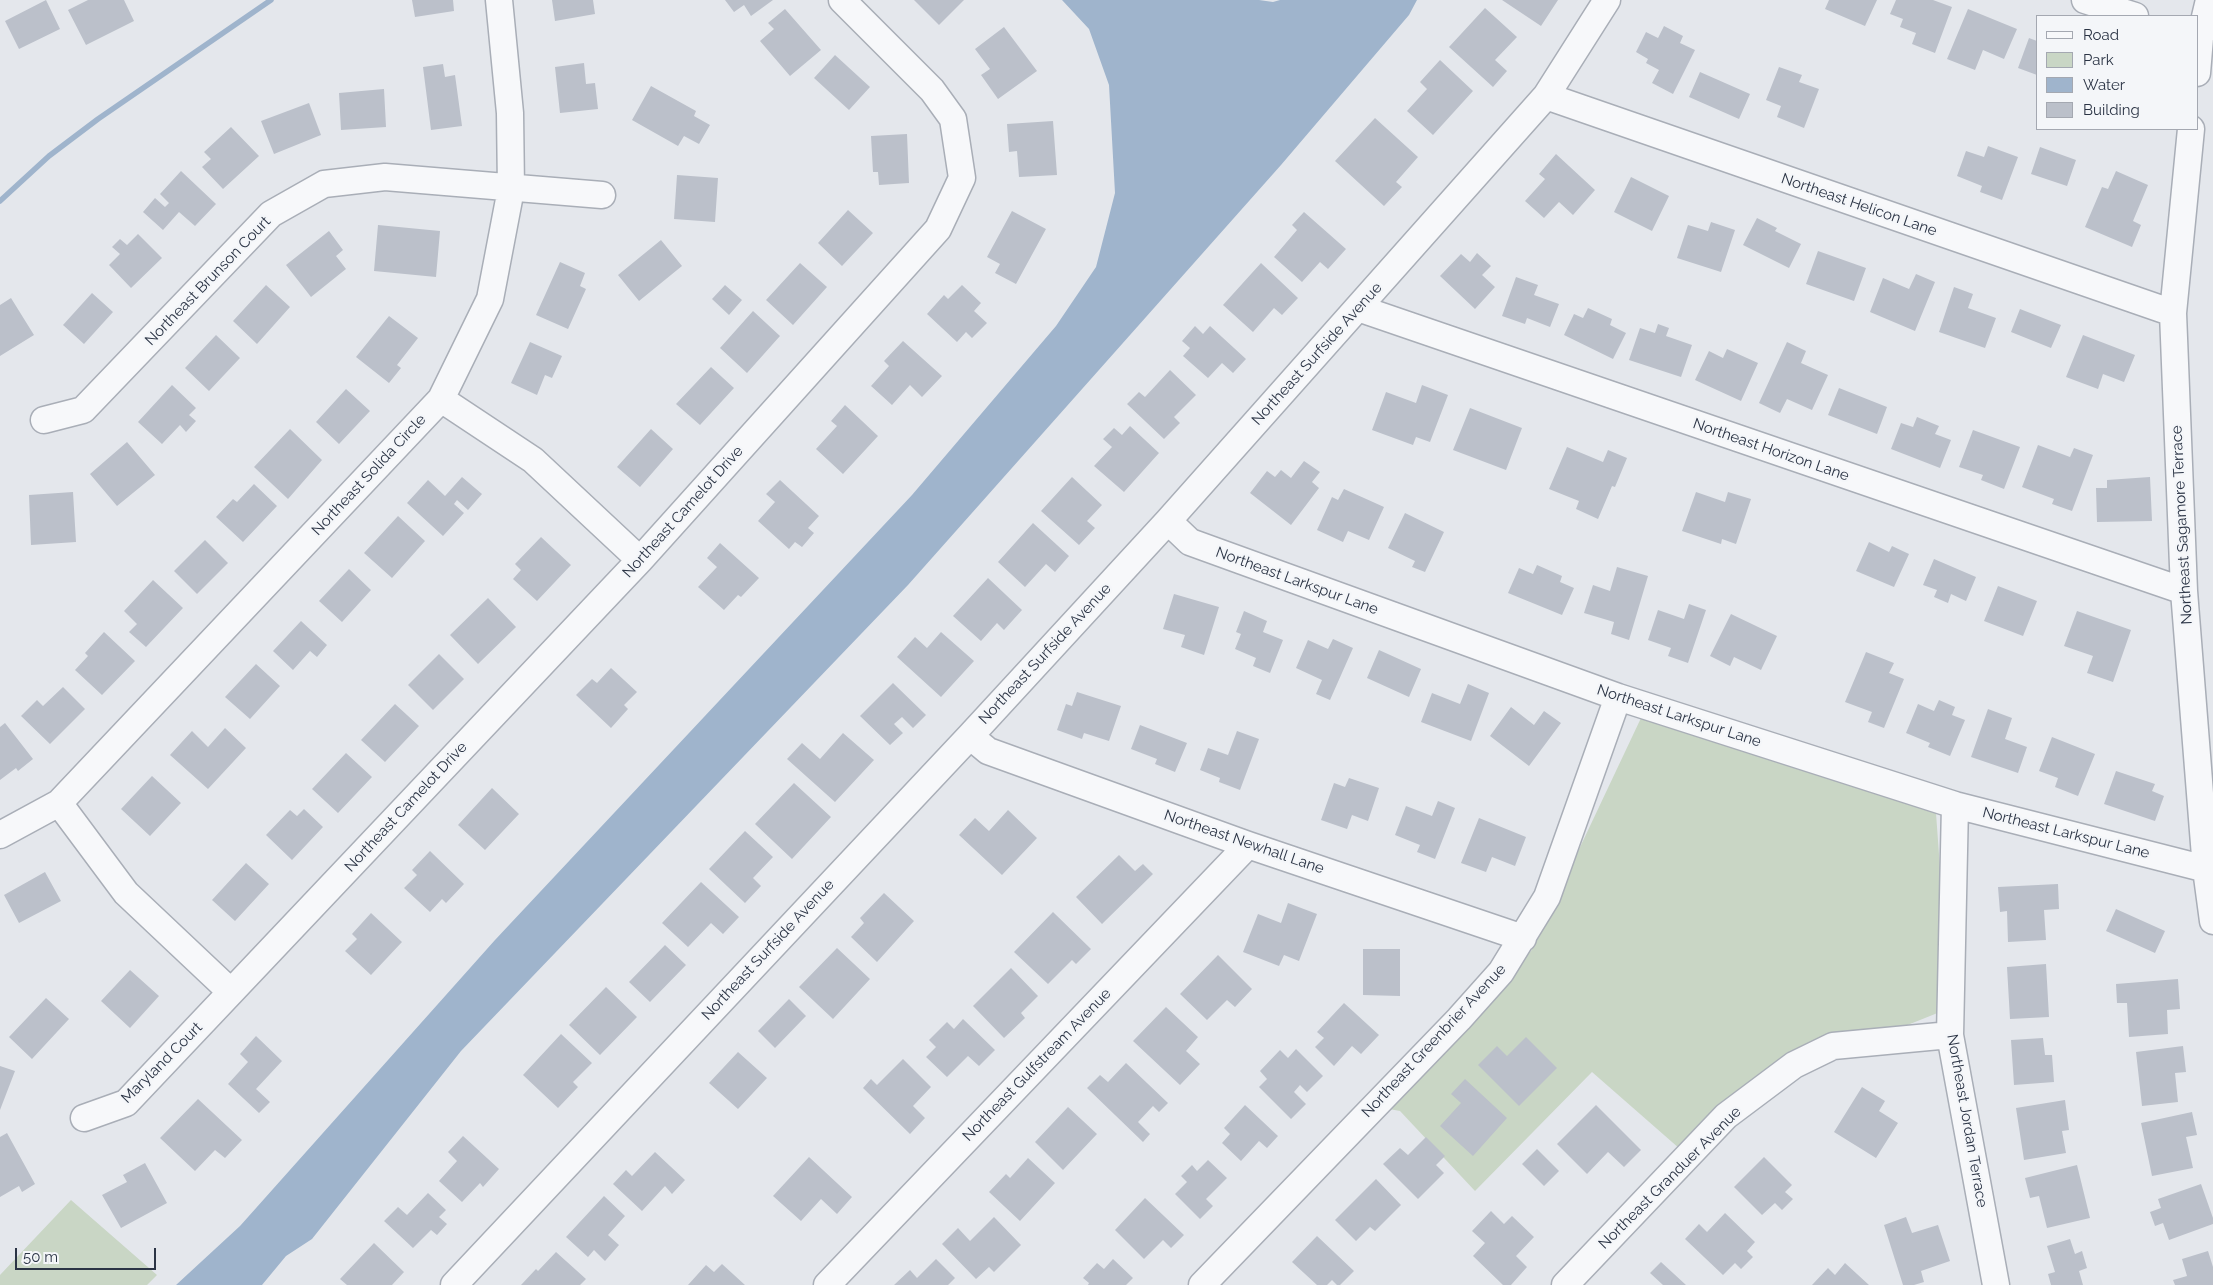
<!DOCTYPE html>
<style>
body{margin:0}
#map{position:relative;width:2213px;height:1285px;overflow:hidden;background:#e4e7ec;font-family:Raleway,sans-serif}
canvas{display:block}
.legend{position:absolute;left:2036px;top:15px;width:162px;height:115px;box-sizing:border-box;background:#f4f6f9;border:1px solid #a4a8b1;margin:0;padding:6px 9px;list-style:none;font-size:15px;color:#2b3445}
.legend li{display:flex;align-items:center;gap:10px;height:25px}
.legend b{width:25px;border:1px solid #a4a8b1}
.scale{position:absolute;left:15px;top:1248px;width:141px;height:22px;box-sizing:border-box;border:2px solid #2b3445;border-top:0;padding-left:6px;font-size:15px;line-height:18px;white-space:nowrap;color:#2b3445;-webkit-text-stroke:4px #f4f6f9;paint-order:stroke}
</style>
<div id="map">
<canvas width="2213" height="1285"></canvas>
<ul class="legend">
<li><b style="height:6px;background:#f7f8fa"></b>Road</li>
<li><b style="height:14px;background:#c9d6c5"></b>Park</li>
<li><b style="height:14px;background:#9fb4cc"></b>Water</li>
<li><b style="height:14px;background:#bbc0ca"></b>Building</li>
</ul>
<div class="scale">50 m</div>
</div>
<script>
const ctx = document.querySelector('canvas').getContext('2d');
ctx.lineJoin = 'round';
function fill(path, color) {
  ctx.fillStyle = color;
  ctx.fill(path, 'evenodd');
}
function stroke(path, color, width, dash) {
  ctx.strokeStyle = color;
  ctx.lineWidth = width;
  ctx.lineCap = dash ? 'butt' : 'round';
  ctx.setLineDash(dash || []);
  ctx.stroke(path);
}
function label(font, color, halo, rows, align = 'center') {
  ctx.font = font + ' Raleway,sans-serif';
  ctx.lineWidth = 4.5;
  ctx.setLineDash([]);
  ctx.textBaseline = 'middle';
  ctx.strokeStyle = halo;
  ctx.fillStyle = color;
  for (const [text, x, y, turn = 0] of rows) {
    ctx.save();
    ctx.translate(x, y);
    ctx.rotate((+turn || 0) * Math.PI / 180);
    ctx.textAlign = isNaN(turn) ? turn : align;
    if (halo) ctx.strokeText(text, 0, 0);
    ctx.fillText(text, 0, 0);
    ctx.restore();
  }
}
const green = new Path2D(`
 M1641,718L1936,813L1942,896L1940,1012L1895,1030L1831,1036L1680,1149L1592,1072L1475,1191L1400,1111L1389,1109L1531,951Z
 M71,1200L157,1275L147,1285H0V1275Z`);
const water = new Path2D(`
 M1062,0H1259L1273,2L1280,0H1417L1409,15L1281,165L908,585L461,1051L312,1239L286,1256L262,1285H176L240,1226L495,940L912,495L1056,326L1096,267L1115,193L1109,85L1089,29Z`);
const stream = new Path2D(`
 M0,201L49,156L98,119L271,0`);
const building = new Path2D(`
 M46,0L60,29L19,49L5,21Z
 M88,0H124L134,21L86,45L68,10Z
 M412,0H453L454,11L415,17Z
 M552,0H593L595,14L555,21Z
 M725,0H773L751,16L744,5L734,12Z
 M914,0H964L939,25Z
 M1502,0H1558L1541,26Z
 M1829,0H1877L1865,26L1825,9Z
 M1896,0H1933L1952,7L1935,53L1912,44L1916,33L1900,27L1903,19L1890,14Z
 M1485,8L1517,37L1495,60L1507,71L1493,87L1449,47Z
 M785,9L821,50L790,76L760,41L774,29L768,23Z
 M1968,9L2017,29L2004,59L1983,50L1975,70L1947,59Z
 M1664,26L1683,36L1680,43L1695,50L1673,94L1652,83L1659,70L1646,63L1648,59L1636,52L1646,32L1658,38Z
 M1004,27L1037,71L998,99L981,75L990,69L975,49Z
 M2029,38L2037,41V75L2018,68Z
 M835,55L870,87L849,110L814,78Z
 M1440,60L1473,91L1433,135L1407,111L1427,89L1420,82Z
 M584,63L586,84L595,83L598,109L560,113L555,67Z
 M443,64L445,77L455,75L462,126L431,130L423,67Z
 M1779,67L1802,75L1799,82L1819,89L1804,128L1777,117L1781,106L1766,100Z
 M1700,72L1750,94L1739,119L1689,97Z
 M651,86L696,111L694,116L710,125L699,144L684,136L678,146L632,120Z
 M384,89L386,127L341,130L339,93Z
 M309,103L321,135L274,154L261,121Z
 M1375,118L1418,157L1396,182L1402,187L1384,206L1335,161Z
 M1053,121L1057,175L1019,177L1017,151L1009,152L1007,124Z
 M231,127L259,156L223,189L202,167L211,159L204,152Z
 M907,134L909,183L879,185L878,172H873L871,136Z
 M1988,146L2018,157L2002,200L1980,192L1982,186L1957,176L1966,151L1984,157Z
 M2040,147L2076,160L2067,186L2031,174Z
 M1556,154L1595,190L1573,215L1559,202L1544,218L1525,201L1545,179L1539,174Z
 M181,171L216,204L195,226L179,212L163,230L143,212L155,198L165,207L169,203L160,194Z
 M2116,171L2148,185L2133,221L2141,225L2132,247L2085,227L2102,187L2108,189Z
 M677,175L718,178L715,222L674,219Z
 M1631,177L1669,196L1652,231L1614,212Z
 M848,210L873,233L842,266L818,243Z
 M1012,211L1046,229L1016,284L995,273L1000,264L987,257Z
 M1304,212L1346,249L1328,269L1320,262L1302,282L1274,257L1297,230L1292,225Z
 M1757,218L1777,228L1775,231L1801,244L1789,268L1743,245Z
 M1711,222L1735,230L1721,272L1677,258L1688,225L1708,231Z
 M378,225L440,231L436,277L374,271Z
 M329,231L343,250L336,256L346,269L311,297L286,265Z
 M138,234L162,258L131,288L109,265L120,254L112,247L120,239L127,245Z
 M661,240L682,266L639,301L618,275Z
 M1818,251L1866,268L1854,301L1806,284Z
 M1477,253L1491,266L1482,275L1495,287L1475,309L1440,276L1461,254L1470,262Z
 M560,262L585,273L580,286L586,289L568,329L536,315Z
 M800,263L827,287L793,325L766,300Z
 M1261,263L1298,298L1282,315L1274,308L1253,332L1223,305Z
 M1916,274L1935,282L1915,331L1870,312L1883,278L1909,289Z
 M1516,277L1538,285L1534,295L1559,304L1550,327L1527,318L1525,324L1502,316Z
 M266,285L290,307L257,344L233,321Z
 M725,285L742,300L729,315L712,299Z
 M962,285L981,303L974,311L987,323L972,338L966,332L957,342L927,314L944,295L948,299Z
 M1954,287L1973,294L1968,308L1996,318L1985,348L1939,332Z
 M92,293L113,312L84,344L63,325Z
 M11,298L34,335L0,356V305Z
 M1588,308L1612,319L1610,325L1626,333L1613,359L1564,335L1574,314L1583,318Z
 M2020,309L2061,325L2051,348L2011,332Z
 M753,311L780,336L747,373L720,348Z
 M389,316L418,338L397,365L401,368L389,383L356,357Z
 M1658,324L1669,328L1666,336L1692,345L1681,377L1629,360L1640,328L1655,333Z
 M1195,326L1203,334L1210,326L1246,359L1233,373L1222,363L1208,378L1183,356L1190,348L1182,341Z
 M216,335L240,358L209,391L185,368Z
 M2083,335L2135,355L2124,382L2103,374L2098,389L2066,377Z
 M903,341L942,376L922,397L910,385L892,405L871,386L889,366L884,361Z
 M530,342L562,356L552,378L545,375L537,395L511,383Z
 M1787,342L1806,351L1801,363L1828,375L1812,410L1787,399L1780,413L1759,403Z
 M1727,349L1758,363L1741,401L1695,380L1709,351L1723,358Z
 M711,367L734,388L700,425L676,404Z
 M1170,370L1196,395L1174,417L1180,423L1164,439L1127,404L1139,392L1145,397Z
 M172,385L196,408L189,415L196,421L186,432L180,425L162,444L138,422Z
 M1422,385L1448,395L1430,442L1416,437L1413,445L1372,430L1386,392L1416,403Z
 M1839,388L1887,407L1877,434L1828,415Z
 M346,389L370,411L339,444L316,422Z
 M845,405L878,436L843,474L816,449L837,426L831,421Z
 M1470,408L1522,428L1506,470L1453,450Z
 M1917,417L1939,426L1935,434L1951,440L1940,468L1891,449L1901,423L1913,427Z
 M1130,426L1159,453L1124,492L1094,466L1112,447L1103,439L1114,428L1122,435Z
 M290,429L322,460L288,499L254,467Z
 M651,429L673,449L640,487L617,467Z
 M1973,430L2020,447L2004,489L1981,480L1983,475L1959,467Z
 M127,442L155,475L117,506L90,474Z
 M2038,445L2070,457L2074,448L2093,455L2072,511L2052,504L2054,499L2022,487Z
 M1567,447L1603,462L1608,450L1627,458L1615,487L1612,486L1598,519L1576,509L1579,501L1549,489Z
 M1304,461L1320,472L1312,482L1319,488L1291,525L1250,493L1267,471L1275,477L1281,470L1291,478Z
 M462,477L482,494L468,510L457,500L454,504L464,513L443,536L407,503L428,480L445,496Z
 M1072,477L1102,505L1087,521L1095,528L1079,545L1041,511Z
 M2150,477L2152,521L2097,522L2096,488H2107V480Z
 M780,480L819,516L808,528L814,533L802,547L795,542L789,549L758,521L775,502L766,494Z
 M254,484L277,506L243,542L216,517L233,499L237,502Z
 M1344,489L1384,507L1369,540L1348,531L1343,542L1317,530L1332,497L1338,500Z
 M73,492L76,542L31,545L29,495Z
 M1696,492L1725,502L1728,492L1751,499L1736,544L1722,539L1721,544L1682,531Z
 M1405,513L1444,532L1425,572L1412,567L1415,561L1388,548Z
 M398,516L425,541L392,578L364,553Z
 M1033,523L1069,556L1055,572L1046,564L1025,587L998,562Z
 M541,537L571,565L537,601L513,579L521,570L515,564Z
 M205,540L228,563L197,594L174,571Z
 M1869,542L1889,552L1892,546L1909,554L1894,587L1856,571Z
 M720,543L759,578L741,597L738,595L724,610L698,587L717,567L707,558Z
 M1934,559L1976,577L1966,601L1951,594L1948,603L1934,597L1937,590L1923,585Z
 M1537,565L1562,576L1560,582L1574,588L1562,615L1508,593L1519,568L1533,574Z
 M1617,567L1648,576L1629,640L1611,634L1614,622L1584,613L1593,585L1610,591Z
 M349,569L371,590L342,622L319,601Z
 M988,578L1022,610L1004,630L997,623L981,641L953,616Z
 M153,580L183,608L146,647L129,632L137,624L124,611Z
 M1998,586L2037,601L2023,636L1984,621Z
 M1174,594L1219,607L1204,655L1181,647L1185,635L1163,629Z
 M488,598L516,627L478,664L450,635Z
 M1689,604L1706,610L1688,663L1668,656L1671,648L1648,640L1658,610L1684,619Z
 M1244,611L1267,621L1263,632L1283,640L1270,673L1253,666L1256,658L1235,649L1241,634L1236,632Z
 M2077,611L2131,630L2113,682L2087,673L2093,656L2064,646Z
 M1731,614L1777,636L1761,670L1734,657L1730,666L1710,656Z
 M301,621L327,645L317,657L310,651L293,670L273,651Z
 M104,632L135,661L102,695L75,670L88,656L85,653Z
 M941,632L974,661L941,697L897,657L915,637L927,648Z
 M1333,639L1353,648L1330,700L1316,694L1322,680L1296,668L1308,640L1328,649Z
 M1379,650L1421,669L1409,697L1367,678Z
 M1866,652L1894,663L1889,673L1904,679L1884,728L1868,722L1872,712L1845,702Z
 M439,654L464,679L433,710L408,685Z
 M256,664L280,686L250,719L225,697Z
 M611,668L637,692L624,705L628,709L611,728L576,695L592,679L597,683Z
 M893,683L926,715L913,728L902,717L894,724L903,733L890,745L860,716Z
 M1468,684L1489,693L1471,741L1421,722L1432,693L1460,704Z
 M63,687L85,709L50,744L21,716L37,700L43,706Z
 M1077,692L1121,706L1109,741L1084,733L1082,739L1057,730L1066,704L1072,706Z
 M1939,700L1955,707L1952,715L1965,720L1950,756L1928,747L1930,743L1906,733L1918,704L1934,711Z
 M395,704L419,726L385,762L361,740Z
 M1511,707L1534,725L1544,711L1561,723L1529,766L1490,736Z
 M1988,709L2012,718L2005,739L2027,747L2018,773L1971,757Z
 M5,723L33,759L18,771L16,768L0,780V727Z
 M1140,725L1187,743L1175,772L1155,764L1157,759L1131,749Z
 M225,728L246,748L208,789L170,755L192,731L208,747Z
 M1237,731L1259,739L1240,790L1219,782L1220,778L1200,770L1208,748L1228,755Z
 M843,733L874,760L835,802L787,759L802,743L820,759Z
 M2052,737L2095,754L2078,796L2055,787L2058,778L2039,771Z
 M346,753L372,777L338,813L312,789Z
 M2116,771L2155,784L2152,791L2164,796L2155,821L2104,804Z
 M152,776L181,803L150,836L121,809Z
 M1349,778L1379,788L1368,821L1352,815L1347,829L1321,820L1334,783L1345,787Z
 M794,783L831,817L792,859L755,824Z
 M492,788L519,814L485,850L458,825Z
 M1438,801L1455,808L1435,859L1417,852L1420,845L1395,835L1406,806L1432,816Z
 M304,809L323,827L292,860L266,835L290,810L297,816Z
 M1008,810L1037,838L1002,875L959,835L975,818L989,831Z
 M1479,818L1526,837L1515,866L1492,857L1486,872L1461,863Z
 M745,831L773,857L753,878L761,886L745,903L709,869Z
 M430,851L464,884L446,903L442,899L430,912L404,888L417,875L412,870Z
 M1119,855L1135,871L1143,864L1153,874L1102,924L1076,897Z
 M246,863L269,884L235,921L212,900Z
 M45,872L61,901L19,923L4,895Z
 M701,882L739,917L723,934L711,923L688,947L662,923Z
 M2058,884L2059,909L2044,910L2046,940L2008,942L2007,911L2000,912L1998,887Z
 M884,893L914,921L877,962L851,937L864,923L860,918Z
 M1288,903L1317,914L1299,961L1284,955L1279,966L1243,952L1258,914L1281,923Z
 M2116,909L2165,931L2155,953L2106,931Z
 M1053,912L1091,949L1076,964L1072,960L1048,984L1014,952Z
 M371,913L402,942L371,975L345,951L357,939L352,934Z
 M665,945L686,965L650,1002L629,982Z
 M837,948L870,979L833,1019L799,987Z
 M1363,949H1400V996L1363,995Z
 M1218,955L1252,989L1235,1007L1227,1000L1207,1020L1180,994Z
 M2046,964L2049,1017L2010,1019L2007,967Z
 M1011,968L1038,996L1021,1013L1025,1018L1004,1038L973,1006Z
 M130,970L159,996L130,1028L101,1001Z
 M2178,979L2180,1009L2167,1010L2168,1034L2129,1037L2127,1003H2117L2116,984Z
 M606,987L637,1017L600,1055L569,1025Z
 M46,998L69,1019L32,1059L9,1037Z
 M789,999L806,1016L775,1048L758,1031Z
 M1344,1003L1379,1035L1361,1054L1352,1046L1334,1066L1315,1047L1324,1038L1317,1032Z
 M1166,1007L1198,1037L1186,1051L1200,1064L1180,1085L1133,1041Z
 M963,1019L995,1050L979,1066L968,1056L947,1077L926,1057L936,1047L929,1040L947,1022L954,1029Z
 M561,1034L592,1063L573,1082L578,1087L558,1108L523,1075Z
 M256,1036L282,1061L256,1089L270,1102L259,1113L228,1084L248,1062L240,1054Z
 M1526,1037L1557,1068L1519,1106L1478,1065L1497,1046L1507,1056Z
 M2043,1038L2045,1055H2052L2054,1082L2014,1085L2011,1040Z
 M2183,1046L2186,1072L2175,1073L2178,1102L2142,1106L2136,1052Z
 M1296,1049L1323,1076L1307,1092L1300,1085L1294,1092L1306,1104L1291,1119L1259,1087L1267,1079L1260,1071L1280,1050L1288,1058Z
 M738,1052L767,1078L738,1109L709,1083Z
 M903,1059L931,1087L913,1106L925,1118L910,1134L863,1088L871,1079L877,1085Z
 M1126,1063L1168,1103L1159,1112L1153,1106L1138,1122L1150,1134L1143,1142L1087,1088L1100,1075L1108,1082Z
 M0,1066L15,1071L0,1110Z
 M1465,1079L1507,1118L1473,1156L1440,1126L1461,1103L1451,1094Z
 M1862,1087L1885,1101L1879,1111L1898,1123L1876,1158L1834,1132Z
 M198,1099L242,1140L225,1158L215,1150L195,1171L160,1138Z
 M2065,1100L2069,1130L2062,1131L2066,1153L2024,1160L2016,1108Z
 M1245,1105L1278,1136L1267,1148L1259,1141L1241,1161L1222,1143L1230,1134L1224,1128Z
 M1596,1105L1641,1150L1624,1167L1608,1152L1587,1174L1557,1144Z
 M1068,1107L1097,1134L1063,1170L1035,1142Z
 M2192,1112L2197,1135L2186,1137L2193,1168L2152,1176L2141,1123Z
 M7,1133L35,1184L22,1192L19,1186L0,1197V1137Z
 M463,1136L499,1169L483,1187L480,1183L462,1202L439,1181L457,1161L448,1152Z
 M1426,1137L1445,1156L1436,1165L1444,1173L1418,1199L1383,1164L1400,1148L1408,1155Z
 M1537,1149L1559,1171L1544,1186L1522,1164Z
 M655,1152L685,1180L672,1194L665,1186L642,1211L613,1184L626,1170L632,1176Z
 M809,1157L852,1197L837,1214L821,1199L801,1221L773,1196Z
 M1764,1157L1792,1185L1785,1192L1793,1199L1782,1210L1775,1203L1762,1215L1734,1187Z
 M1028,1158L1055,1183L1020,1221L989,1192L1006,1174L1010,1178Z
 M1208,1160L1227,1178L1206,1199L1213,1206L1200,1219L1175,1194L1187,1182L1181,1176L1192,1165L1197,1171Z
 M145,1163L167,1203L121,1228L102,1195L127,1182L123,1175Z
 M2077,1165L2090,1218L2047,1228L2039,1196L2030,1198L2025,1178Z
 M1376,1179L1401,1205L1375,1231L1370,1227L1356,1241L1335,1220Z
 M2201,1184L2213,1218V1224L2169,1240L2163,1223L2155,1226L2150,1212L2161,1208L2158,1199Z
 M428,1193L446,1210L439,1217L447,1224L437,1235L431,1230L413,1248L384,1221L398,1207L407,1215Z
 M604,1196L625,1216L608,1235L619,1245L605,1261L594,1250L588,1257L566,1237Z
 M1145,1198L1184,1235L1171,1248L1163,1240L1144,1259L1115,1230Z
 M1491,1211L1504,1224L1512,1216L1534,1237L1516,1256L1527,1267L1511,1285H1503L1473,1256L1485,1243L1472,1231Z
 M1725,1213L1755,1242L1747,1251L1753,1257L1741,1269L1735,1263L1723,1275L1685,1239L1699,1224L1707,1232Z
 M994,1217L1021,1245L994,1272L989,1267L976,1279L942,1244L958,1228L970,1241Z
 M1906,1217L1912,1233L1938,1225L1950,1261L1921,1271L1924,1282L1914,1285H1903L1884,1225Z
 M1317,1236L1354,1271L1340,1285H1337L1332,1280L1327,1285H1317L1292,1262Z
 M2070,1239L2075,1254L2082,1251L2087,1268L2079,1271L2083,1285H2051L2048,1274L2055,1272L2047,1246Z
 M374,1243L404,1272L392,1285H347L340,1279Z
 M2208,1251L2213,1267V1285H2175L2173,1280L2187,1276L2182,1259Z
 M556,1252L586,1279L580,1285H521L536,1269L538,1271Z
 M936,1259L955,1278L948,1285H894L910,1270L917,1278Z
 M1113,1259L1133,1278L1126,1285H1088L1089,1283L1083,1278L1097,1263L1104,1269Z
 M1661,1262L1686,1285H1663L1650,1273Z
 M1845,1263L1869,1285H1812L1828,1268L1835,1275Z
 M722,1264L745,1285H688L706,1265L714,1272Z`);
const minor = new Path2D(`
 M2085,0L2135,16
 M2197,73L2200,38L2209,0
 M1546,96L2173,313
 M2191,129L2173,313L2184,591L2206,869L2213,921
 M1358,308L2184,591
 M441,399L533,460L640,560
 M44,420L83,410L271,214L324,184L385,177L602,195
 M1168,521L1190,542L1618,697L1955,805L2206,869
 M970,736L988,751L1248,845L1523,938
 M59,803L126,893L231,992
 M1955,805L1950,1035L1996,1285
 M0,835L59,803L441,399L490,299L511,189L510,113L499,0
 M84,1118L126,1103L640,560L938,229L962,178L953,119L932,90L842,0
 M454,1285L970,736L1168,521L1546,96L1607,0
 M827,1285L1248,845
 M1202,1285L1459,1019L1501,972L1547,897L1618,697
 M1565,1285L1726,1116L1794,1065L1833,1046L1950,1035`);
const streetNames = [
 ["Northeast Helicon Lane",1859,205,19],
 ["Northeast Brunson Court",208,281,-46],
 ["Northeast Surfside Avenue",1317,354,-48],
 ["Northeast Horizon Lane",1771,450,19],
 ["Northeast Solida Circle",369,475,-47],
 ["Northeast Camelot Drive",683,512,-48],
 ["Northeast Sagamore Terrace",2182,525,-93],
 ["Northeast Larkspur Lane",1297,581,20],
 ["Northeast Surfside Avenue",1045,654,-47],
 ["Northeast Larkspur Lane",1679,716,18],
 ["Northeast Camelot Drive",406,807,-47],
 ["Northeast Larkspur Lane",2066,833,14],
 ["Northeast Newhall Lane",1244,842,19],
 ["Northeast Surfside Avenue",768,950,-47],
 ["Northeast Greenbrier Avenue",1434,1041,-47],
 ["Maryland Court",162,1063,-45],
 ["Northeast Gulfstream Avenue",1037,1065,-46],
 ["Northeast Jordan Terrace",1967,1121,80],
 ["Northeast Granduer Avenue",1670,1178,-45]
];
fill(green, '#c9d6c5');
fill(water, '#9fb4cc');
stroke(stream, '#9fb4cc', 5.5);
fill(building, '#bbc0ca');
stroke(minor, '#a9aeb7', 29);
stroke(minor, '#f7f8fa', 26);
label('15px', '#2b3445', '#f4f6f9', streetNames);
</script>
